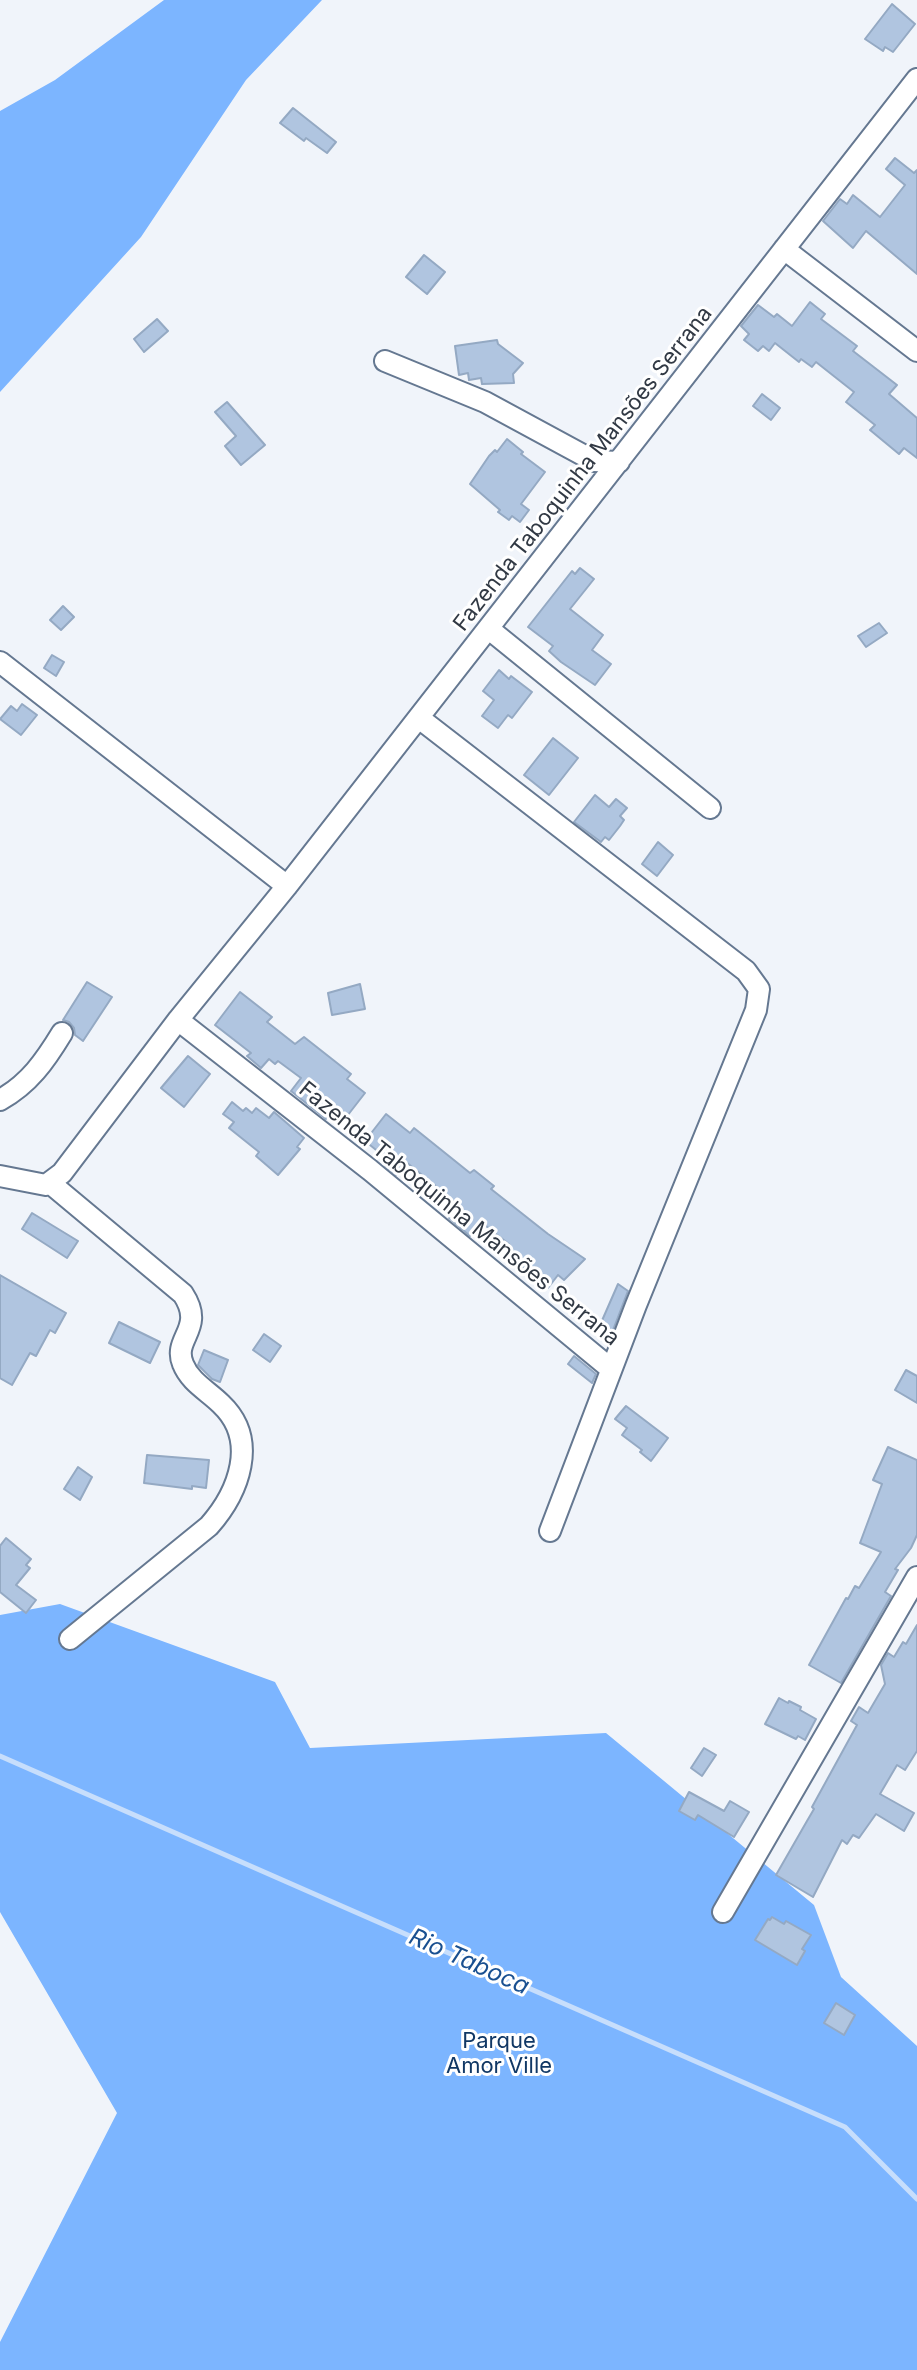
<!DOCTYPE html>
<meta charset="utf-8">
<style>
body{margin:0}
canvas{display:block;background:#f0f4fa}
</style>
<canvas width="917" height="2370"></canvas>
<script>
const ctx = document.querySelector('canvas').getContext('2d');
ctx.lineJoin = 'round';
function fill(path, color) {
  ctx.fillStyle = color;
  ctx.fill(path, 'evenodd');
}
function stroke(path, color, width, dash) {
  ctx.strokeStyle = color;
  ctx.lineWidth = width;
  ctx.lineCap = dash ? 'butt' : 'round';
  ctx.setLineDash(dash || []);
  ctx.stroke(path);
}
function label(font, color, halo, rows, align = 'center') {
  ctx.font = font + ' Inter,sans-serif';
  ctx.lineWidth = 6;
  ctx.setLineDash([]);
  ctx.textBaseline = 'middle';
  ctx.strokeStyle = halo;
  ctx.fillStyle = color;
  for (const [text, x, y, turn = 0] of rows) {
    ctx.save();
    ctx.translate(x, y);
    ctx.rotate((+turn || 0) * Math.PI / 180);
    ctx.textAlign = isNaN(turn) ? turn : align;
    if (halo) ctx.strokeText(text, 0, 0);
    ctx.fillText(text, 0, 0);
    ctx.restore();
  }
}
const forest = new Path2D(`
 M164,0H322L246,80L141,237L0,392V111L55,80Z
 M60,1604L275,1682L310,1748L606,1733L814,1905L841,1977L917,2046V2370H0V2342L117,2113L0,1912V1615Z`);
const stream = new Path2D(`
 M0,1756L845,2127L917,2199`);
const building = new Path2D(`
 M892,4L915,24L893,52L885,47L883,51L865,39Z
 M293,108L336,142L327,153L306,138L304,141L280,123Z
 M895,158L914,173L917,170V274L866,231L853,248L823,221L840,199L847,204L853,195L880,217L905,185L886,169Z
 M424,255L445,272L427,294L406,277Z
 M810,302L825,314L821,319L857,346L853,351L897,385L889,394L917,418V458L904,448L899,454L870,430L875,425L846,402L854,392L816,362L812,367L801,359L799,362L775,343L769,351L763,346L758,351L744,340L749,334L741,326L758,305L774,317L777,314L792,326Z
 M157,319L168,331L144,352L134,339Z
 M497,340L498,344L523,363L513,374L514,383L482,384L481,378L469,380L468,373L459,375L455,346Z
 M762,394L780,408L771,420L753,406Z
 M227,402L265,445L241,465L225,446L236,436L215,412Z
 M507,439L523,452L521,454L545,472L521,504L529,510L520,522L512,516L509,520L498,512L500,510L470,484L489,456L495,450L497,452Z
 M580,568L594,579L570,609L603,635L592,650L611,664L595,685L561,662L549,651L553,646L528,627L572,571L575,574Z
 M63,606L74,617L61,630L50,620Z
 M879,623L887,633L866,647L858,636Z
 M52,655L64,662L56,676L44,668Z
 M499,670L509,679L511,676L532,692L512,718L508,715L498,728L482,716L494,700L483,691Z
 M22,704L37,715L21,735L0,719L11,706L17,711Z
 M553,738L578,758L549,795L524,775Z
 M595,795L609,807L616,799L627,808L620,816L624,820L620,826L609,840L605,837L601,842L574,822Z
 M658,842L673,855L657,876L642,864Z
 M87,982L112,997L83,1041L75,1035L74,1028L69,1022L63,1020Z
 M360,984L365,1009L332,1015L328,993Z
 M240,992L272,1017L267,1022L295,1044L304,1037L351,1074L347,1079L365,1093L344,1120L332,1111L326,1119L291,1091L301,1078L278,1061L275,1064L269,1059L261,1068L247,1056L251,1053L215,1025Z
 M188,1056L210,1074L184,1107L161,1088Z
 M232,1102L243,1111L246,1108L252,1113L256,1108L269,1118L274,1112L304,1138L297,1147L300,1149L278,1175L256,1156L259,1152L229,1128L234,1122L223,1114Z
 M386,1114L410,1133L414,1128L470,1173L474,1170L494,1186L491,1189L548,1234L585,1259L564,1280L558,1275L548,1288L504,1253L510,1245L481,1222L470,1236L449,1218L458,1207L435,1190L437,1187L406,1162L396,1175L382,1163L386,1158L365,1141Z
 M32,1213L78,1241L67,1258L22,1229Z
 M0,1275L66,1313L55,1333L50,1330L36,1356L30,1353L12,1385L0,1378Z
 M618,1284L628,1291L610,1338L597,1332Z
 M119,1322L160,1342L150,1363L109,1343Z
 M264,1334L281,1346L270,1362L253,1350Z
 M204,1350L228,1360L220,1382L212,1379L198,1365Z
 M574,1356L596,1374L592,1383L568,1364Z
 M906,1370L917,1376V1403L895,1390Z
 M626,1406L668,1438L651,1461L640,1452L642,1450L622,1435L627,1428L615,1419Z
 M888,1447L917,1460V1535L911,1548L895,1569L898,1570L885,1592L891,1596L841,1683L809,1665L846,1598L848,1599L855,1586L859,1588L881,1552L860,1543L882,1484L873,1480Z
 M147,1455L209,1460L206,1488L192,1486V1489L144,1483Z
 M78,1467L92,1477L80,1500L64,1489Z
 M6,1538L31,1559L26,1565L30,1568L16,1585L36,1600L26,1613L0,1592V1546Z
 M917,1625V1751L905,1770L897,1765L880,1794L914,1813L904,1831L876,1814L859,1838L853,1835L847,1844L842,1840L813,1897L776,1875L807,1821L814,1809L812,1807L857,1725L851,1721L859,1707L868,1713L885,1684L881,1665L888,1653L894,1657L903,1642L906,1644Z
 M779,1698L788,1703L789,1701L801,1707L800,1710L816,1719L805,1740L798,1736L796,1739L765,1724Z
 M704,1748L716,1755L702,1776L691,1768Z
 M689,1792L724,1811L730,1801L749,1812L734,1837L698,1815L695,1820L679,1811Z
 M772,1917L784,1924L786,1921L811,1935L802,1949L805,1951L797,1965L755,1940L768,1919L770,1920Z
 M836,2003L855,2015L844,2035L824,2023Z`);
const minor = new Path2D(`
 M784,249L917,351
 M385,361L485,402L594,461L619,462
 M489,629L710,808
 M0,662L287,886
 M419,718L746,971L759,989L756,1010L636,1305L550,1531
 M178,1020L370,1170L611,1369
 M0,1100C29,1084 45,1061 62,1033
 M0,1176L46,1185L62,1173L178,1020L287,886L917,79
 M50,1183L183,1294C206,1329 172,1338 183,1364C190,1382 208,1391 221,1404C259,1440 239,1492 209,1526L70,1639
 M723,1912L917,1577`);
const streetNames = [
 ["Fazenda Taboquinha Mansões Serrana",583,469,-52],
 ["Fazenda Taboquinha Mansões Serrana",459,1214,39]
];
const parkNames = [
 ["Parque",499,2041],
 ["Amor Ville",499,2066]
];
const waterNames = [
 ["Rio Taboca",469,1962,24]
];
fill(forest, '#7cb5ff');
stroke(stream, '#c7defc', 5);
fill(building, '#b0c5e0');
stroke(building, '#94a9c3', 2);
stroke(minor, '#657891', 24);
stroke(minor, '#fff', 20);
label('22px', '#313944', '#fff', streetNames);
label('22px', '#113865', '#fff', parkNames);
label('italic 24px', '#195091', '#fff', waterNames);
</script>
